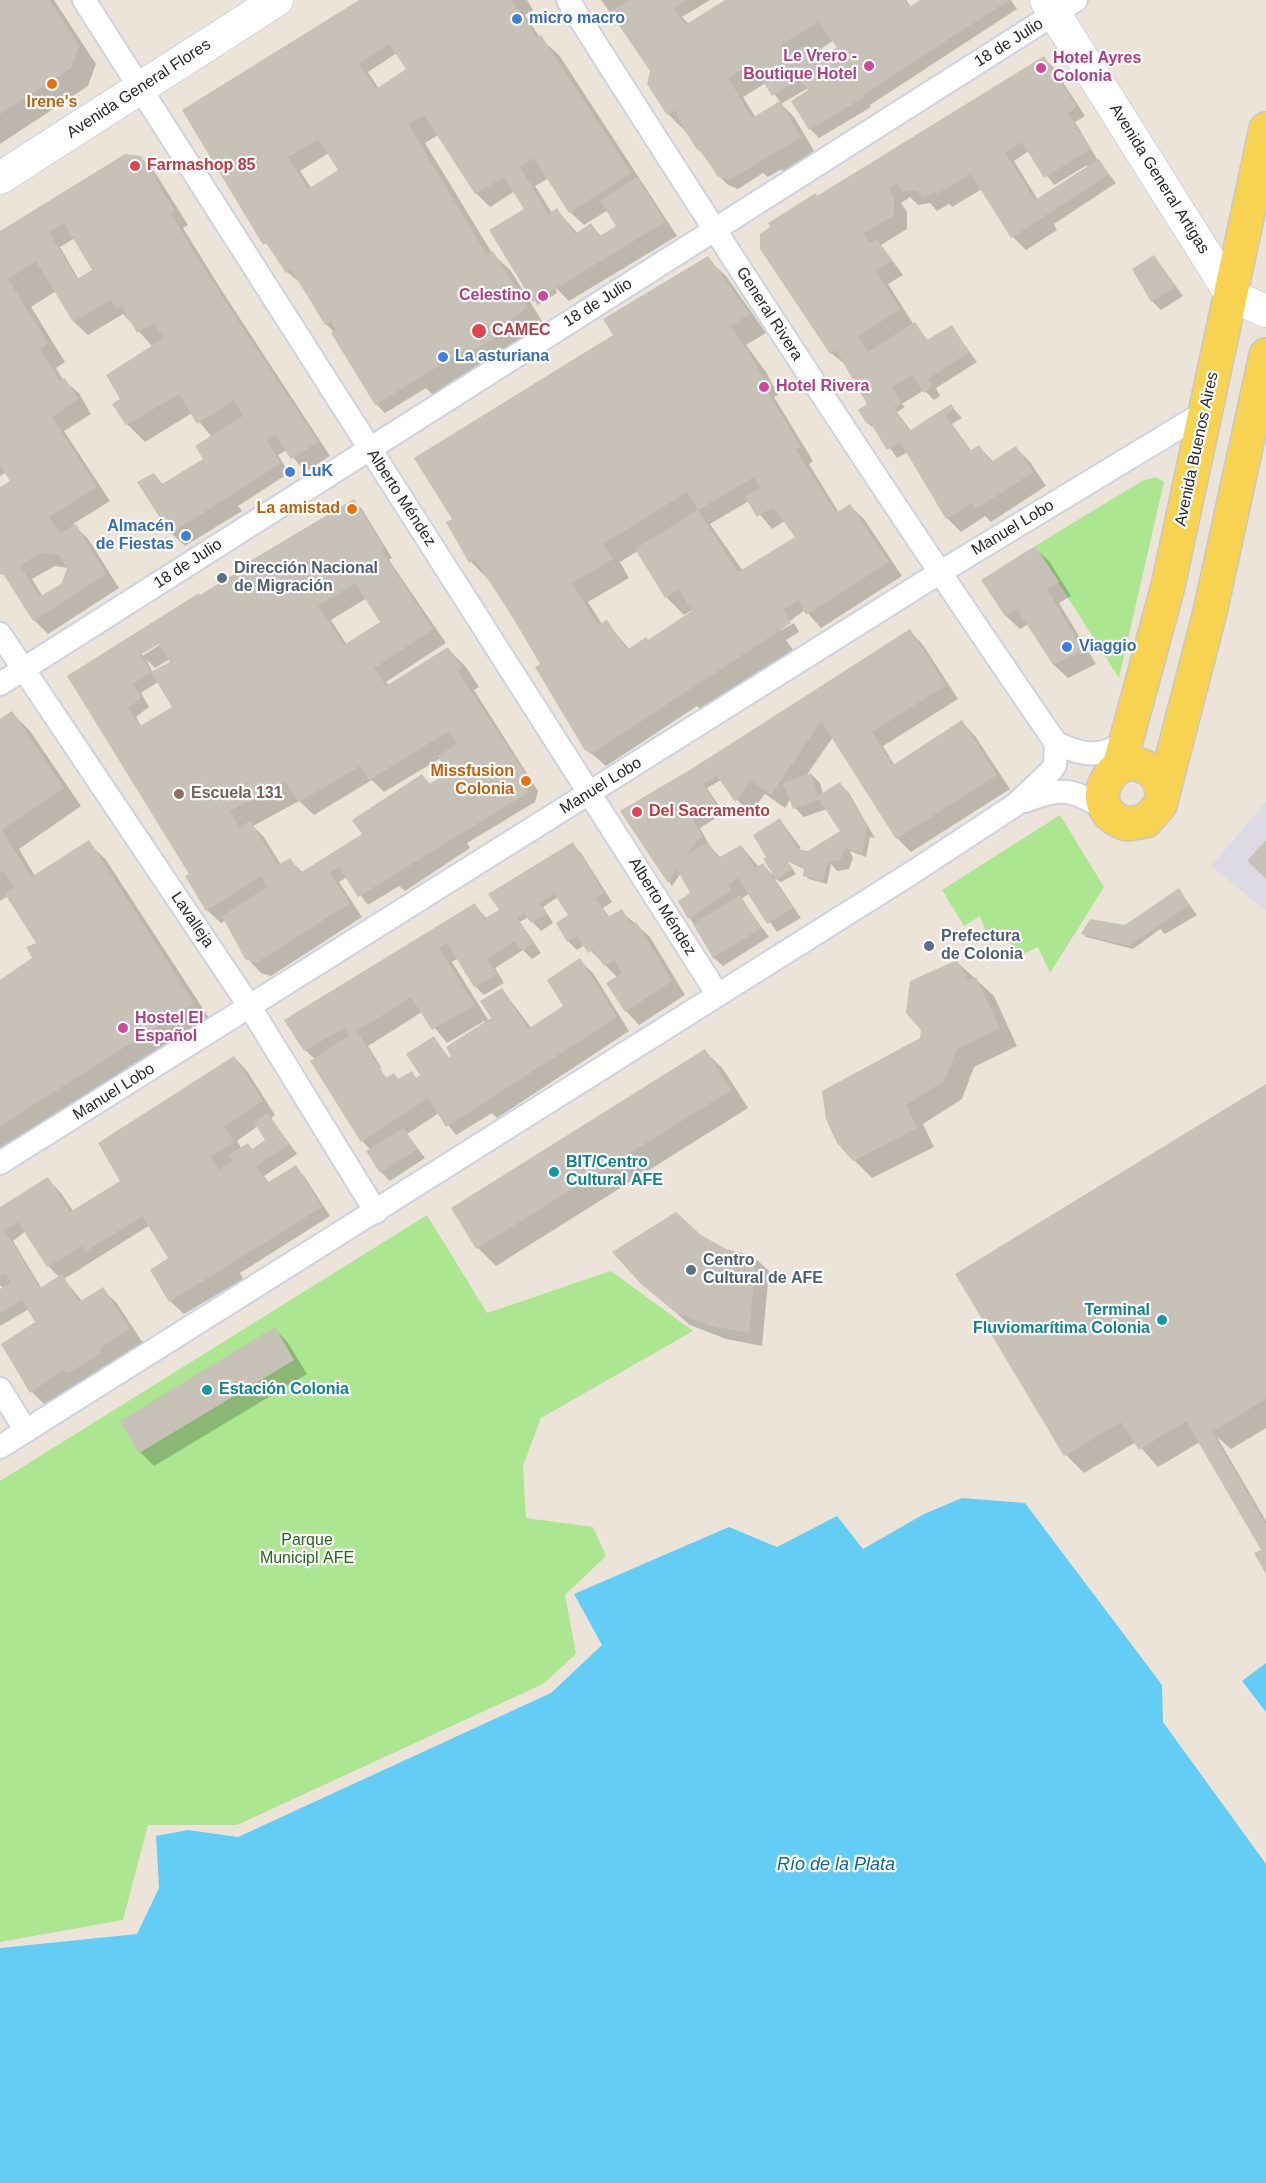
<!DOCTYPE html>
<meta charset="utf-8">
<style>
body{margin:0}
canvas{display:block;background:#ece4d8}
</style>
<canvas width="1266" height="2183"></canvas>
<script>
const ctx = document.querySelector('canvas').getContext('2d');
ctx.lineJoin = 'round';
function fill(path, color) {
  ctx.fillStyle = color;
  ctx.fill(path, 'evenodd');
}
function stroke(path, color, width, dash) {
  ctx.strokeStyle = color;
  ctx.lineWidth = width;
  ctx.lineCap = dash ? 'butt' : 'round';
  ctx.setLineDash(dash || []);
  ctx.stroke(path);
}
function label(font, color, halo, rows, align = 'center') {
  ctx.font = font + ' Arial,sans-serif';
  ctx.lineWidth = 4.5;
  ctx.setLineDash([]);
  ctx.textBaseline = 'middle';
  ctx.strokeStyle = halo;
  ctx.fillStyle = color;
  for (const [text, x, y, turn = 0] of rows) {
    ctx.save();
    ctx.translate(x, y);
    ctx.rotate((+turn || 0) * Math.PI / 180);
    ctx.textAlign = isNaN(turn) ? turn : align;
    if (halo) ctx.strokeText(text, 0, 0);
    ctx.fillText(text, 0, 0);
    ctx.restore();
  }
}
const industrial = new Path2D(`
 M1266,802V911L1211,866Z`);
const green = new Path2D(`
 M1156,477L1164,482L1119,678L1035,546L1142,481Z
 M1060,815L1104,887L1050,973L1038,947L1017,957L1006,936L991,944L980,916L964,926L942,890Z
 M427,1215L487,1313L611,1271L693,1331L541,1418L523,1466L526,1518L593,1527L606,1556L565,1595L576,1654L543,1684L237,1825H148L123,1920L0,1942V1481Z`);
const water = new Path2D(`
 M962,1498L1025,1503L1162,1685L1163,1722L1266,1864V2183H0V1948L137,1934L159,1888L156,1836L188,1830L238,1837L551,1693L602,1645L574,1594L729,1527L777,1547L837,1516L863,1549L924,1514Z
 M1266,1663V1712L1242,1681Z`);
const shadow = new Path2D(`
 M0,0H54L96,64L88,86L0,144Z
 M363,0H527L533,10L525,15L540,38L559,55L677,236L569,301L555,287L557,293L538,305L526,287V210L515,191L490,207L476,193L438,135L425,143L492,253L511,271L545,326L435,397L426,388L385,413L376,404L333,333L334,332L326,324L302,284L287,272L243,211ZM397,53L408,69L379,89L368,72ZM329,153L340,171L312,189L300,171ZM549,178L570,212L584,225L608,210L618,227L602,237L591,225L578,234L557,210L552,213L535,186Z
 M601,0H710L682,17L689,24L728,0H906L911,7L923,0H1011L1017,9L870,105L871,107L819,138L810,129L808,88L781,104L794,117L814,151L784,171L780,170L768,177L763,173L738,189L728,185L719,176L686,132L668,114L649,83L652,71ZM834,40L839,47L824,57L818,51ZM766,83L781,103L756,118L743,97Z
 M1044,58L1053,67L1085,116L1075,122L1097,159L1116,183L1054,224L1057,230L1026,250L1013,237L982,189L952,207L949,204L937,211L930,203L918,205L910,197L901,203L907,212V229L881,245L903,275L888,284L914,325L929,341L952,327L977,362L936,388L940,396L934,400L924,390L902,404L905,407L897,412L911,431L951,406L962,418L952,424L972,452L979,447L994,462L1016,448L1030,462L1046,486L991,522L985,516L961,532L947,518L908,452L897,458L874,425L872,427L868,423L869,405L846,365L831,353L818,198ZM1029,151L1054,185L1087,165L1088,168L1038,200L1014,161Z
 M140,157L154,171L188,225L183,228L222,291L330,456L305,472L287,450L278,455L289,473L238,506L242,511L185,546L171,533L153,475L164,485L203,461L212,437L192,413L145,442L127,424L123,400L153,347L123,314L88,335L74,322L56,291L31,307L65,362L56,368L64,381L79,393L91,414L64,431L110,501L73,524L89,540L119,588L48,634L34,620L0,569V489L12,482L6,472L0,476V233ZM75,238L94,271L79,280L60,247ZM55,566L69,568L63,585L43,597L32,579Z
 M1154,256L1183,296L1161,310L1152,301Z
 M707,258L726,276L766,333L746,345L766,372L778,395L774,397L813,461L809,464L839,513L850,506L864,519L902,576L821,628L805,610L780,628V631L794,623L799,632L786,640L794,651L702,711L697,706L606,766L585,748L542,664L514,617L489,580L471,562L454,519L615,335ZM749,501L772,529L785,521L797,538L743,571L710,524ZM638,551L666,597L684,615L697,607L699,609L648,642L630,650L606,622L602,624L588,602L629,578L620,562Z
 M353,501L362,509L392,558L389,560L446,643L386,682L390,686L448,649L466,667L479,687L474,690L538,791L535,802L467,843L470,848L405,891L399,886L368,905L347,877L339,882L362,917L271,976L261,973L247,958L226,920L221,923L207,910L191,874L69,676ZM367,598L382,622L347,645L331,620ZM164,639L166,641L142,656V652ZM146,659L155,668L170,659L172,662L153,673ZM158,682L174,707L142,727L136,717L149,707L141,693ZM441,758L450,773L431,785L422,776L363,835L303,873L290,860L281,865L264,837L253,826L299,801L314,815L372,780L384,792Z
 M1035,548L1049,561L1071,596L1059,603L1096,664L1068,678L1054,665L1028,624L1020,629L1006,616L983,581Z
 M910,631L923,645L958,699L883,746L895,766L962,722L975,736L1010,789L911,852L897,838L833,737L806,776L811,774L820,783L823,794L840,784L849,793L875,838L870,837L866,857L850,851L853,858L849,869L837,871L831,864L827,884L809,879L804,875L806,870L787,861L796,874L781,882L774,878L801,918L777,932L750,893L741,899L769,937L723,966L714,958L680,901L692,893L681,873L672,886L662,870L695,769ZM721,780L749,814L765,794L785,808L791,798L795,808L804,817L827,809L842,832L813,854L798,850L801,848L780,820L774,876L763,865L759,867L741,846L721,858L710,846L700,828L724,813L707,788Z
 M12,713L30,731L81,806L19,849L35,876L88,842L106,860L211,1021L0,1155V982L34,959L38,943L8,896L0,901V721Z
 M572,844L581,853L612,902L603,908L610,918L621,911L650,937L685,995L639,1025L626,1011L617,977L585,945L577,950L568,941L570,916L558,897L543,907L553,923L541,931L528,917L520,922L541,953L532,959L523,950L495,968L504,983L484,995L476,987L458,958L452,962L489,1021L493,1018L502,989L532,1029L565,1007L579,960L593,973L629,1031L497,1118L492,1113L456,1135L439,1113L407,1134L425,1158L390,1181L381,1172L371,1150L362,1141L312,1061L315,1059L305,1050L475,905L487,919L498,912ZM422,1012L447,1043L484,1021L486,1023L450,1059L434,1038L422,1076L417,1079L411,1073L400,1080L394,1075L392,1083L380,1071V1067L383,1070L368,1046Z
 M1179,890L1197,915L1165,934L1160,929L1133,949L1086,937L1083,933L1125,926Z
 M957,962L994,996L1017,1046L974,1067L962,1099L923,1124L934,1147L872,1178L854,1160L921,1039Z
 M705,1051L723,1069L748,1108L496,1266L478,1248L453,1208Z
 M234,1057L247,1071L275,1115L271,1118L297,1154L264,1176L269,1183L295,1167L304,1176L330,1216L240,1273L243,1279L184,1314L170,1301V1259L150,1225L64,1279L82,1301L102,1289L116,1302L143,1343L116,1360L114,1367L84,1386L78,1383L45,1405L32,1392L37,1322L29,1309L0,1326V1291L4,1289L0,1285V1209L48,1179L61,1193L73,1211L120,1183ZM258,1126L267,1141L253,1150L248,1145L242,1149L237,1141ZM26,1231L48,1266L60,1278L42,1289L13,1241Z
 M1266,1086V1428L1231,1449L1217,1437L1266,1521V1571L1263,1550L1200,1442L1158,1467L1136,1442L1084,1473L1066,1455Z
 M700,1236L725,1251L755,1258L769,1271L762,1346L726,1339L690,1325L642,1283Z
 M275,1329L288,1343L307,1374L154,1466L141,1453L122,1421Z`);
const building = new Path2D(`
 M0,0H49L79,45L71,68L0,114Z
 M359,0H512L537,38L541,35L631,173L569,213L534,158L520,167L548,214L557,208L575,234L591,223L600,236L616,226L600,201L637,177L665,222L533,302L489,230L524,209L504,177L475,194L424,115L408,124L487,255L493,251L528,307L505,323L509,330L466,354L464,350L375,405L331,333L336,329L331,321L325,325L291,269L286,273L266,243L263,245L182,110ZM389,44L406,69L376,89L359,64ZM318,139L338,170L308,189L288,157Z
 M630,0H686L674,8L685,25L725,0H904L909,7L920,0H1009L863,95L864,97L809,130L791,101L808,90L800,79L772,96L752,63L728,78L752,118L780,101L801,137L729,180L717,176L701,149L698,151L680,123L676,110L667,115L647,84L650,71L610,12ZM818,22L837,47L823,56L819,50L809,56L803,46L787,56L781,45Z
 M1044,56L1077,107L1068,113L1090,149L1044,178L1022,142L1005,153L1035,200L1099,159L1109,174L1011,238L971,174L937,194L935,191L922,198L917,190L903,192L897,183L889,189L894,197V215L863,234L870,243L877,239L891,261L875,270L900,309L858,336L868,352L915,322L927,340L952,325L969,352L928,379L932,386L924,393L912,375L892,387L902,403L894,407L909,431L951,404L954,409L945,415L970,451L979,445L991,462L1016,446L1033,472L976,509L972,503L946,519L900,442L887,450L870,422L867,424L858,410L867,404L836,350L830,354L760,249V234L770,227L768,223L816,193L817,196Z
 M125,154L141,156L175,211L171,214L209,276L318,442L291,459L275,435L267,441L281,463L170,534L137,482L154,473L162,484L203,459L195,446L243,416L234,400L197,424L179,394L126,425L112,404L120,399L106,375L164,338L154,323L137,333L122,306L117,309L110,300L73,322L36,261L8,279L48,343L40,349L60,381L65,378L78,399L52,417L97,487L49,517L60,533L76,524L106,574L33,621L4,575L0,574V487L10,481L0,465V231ZM64,223L92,270L77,279L49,232ZM41,553L59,555L67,569L61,584L39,597L20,565Z
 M1154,255L1175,287L1151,302L1132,269Z
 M708,256L750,314L730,326L749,353L765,381L762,383L801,447L796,450L836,513L850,504L889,562L806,615L798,600L784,609L791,623L591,754L584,749L535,667L540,664L513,618L475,559L469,563L446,522L452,519L414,458L613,335L603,319ZM754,477L760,488L745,497L757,517L773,507L795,537L738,572L698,510L635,549L665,598L679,589L692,611L648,640L646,637L627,650L607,620L598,625L572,583L613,559L603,544L687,492L698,510Z
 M354,499L384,548L381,550L433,629L374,668L386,686L448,647L462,669L458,671L530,781L527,793L358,897L339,867L330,873L350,903L256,963L245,959L222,916L267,887L261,876L206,911L185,876L189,874L67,676L199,593L200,596L242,570L240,567ZM355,583L380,622L344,645L318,606ZM159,644L170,662L151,672L172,707L140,726L128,708L141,698L133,684L151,672L140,655ZM449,731L457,744L438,756L448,773L429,784L422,774L352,820L362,834L300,873L290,858L278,865L250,821L239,827L230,811L285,781L299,802L360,766L369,780Z
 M1035,546L1059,582L1047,589L1083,650L1053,665L1017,609L1005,616L981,580Z
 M910,629L946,685L872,732L893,765L962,720L997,775L896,839L821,721L771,795L751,781L735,802L717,776L703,784L716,804L692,818L703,837L698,839L688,854L708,842L718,858L741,845L755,868L763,863L793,908L767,924L738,878L728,885L731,890L688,919L678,901L690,893L677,869L668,883L620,811L693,768Z
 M12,711L64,788L2,830L31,877L89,840L194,1003L0,1126V980L32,958L26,947L36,943L5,894L15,887L3,872L0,873V719Z
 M811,773L818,796L840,782L867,824L862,854L845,848L840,860L827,862L823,881L803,876L804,868L786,860L793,869L776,879L763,859L766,857L753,835L780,818L797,849L808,851L840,831L819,800L793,809L783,783Z
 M1266,840V879L1247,861Z
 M573,842L604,893L595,898L608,917L622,909L632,925L636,922L672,981L625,1012L606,983L622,973L614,960L604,966L593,950L588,953L577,936L567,942L556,923L568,915L554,894L539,903L546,914L531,923L524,913L517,918L533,944L522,951L515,941L487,959L497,974L474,987L447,943L439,948L475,1005L432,1030L411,997L357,1031L386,1078L394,1073L398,1079L412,1071L416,1078L420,1075L406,1054L434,1036L448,1058L451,1056L446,1047L491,1018L480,1001L502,988L528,1029L563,1006L547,980L580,958L617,1017L446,1127L428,1098L361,1142L310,1061L349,1036L344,1028L304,1051L284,1020L475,903L484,919L499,910L488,894Z
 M1179,888L1189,905L1129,946L1081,934L1090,919L1125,925Z
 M740,895L761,928L713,958L693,924Z
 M957,960L968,980L976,977L1000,1028L957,1049L944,1081L906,1105L917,1128L853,1161L837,1143L826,1119L822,1091L920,1038L921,1030L906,1013L910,981Z
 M705,1049L731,1090L476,1249L451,1208Z
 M234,1056L263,1101L224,1127L234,1142L211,1157L219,1170L233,1161L229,1155L248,1143L252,1149L265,1140L254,1122L268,1113L289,1144L256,1166L267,1183L296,1165L322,1207L169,1302L150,1270L168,1258L142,1216L85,1252L82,1246L47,1267L18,1222L5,1231L40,1288L62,1274L79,1302L103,1287L130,1329L102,1346L101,1353L69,1373L63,1370L30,1393L1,1344L35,1322L22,1300L0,1313V1289L11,1283L5,1273L0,1276V1207L48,1177L70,1212L120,1181L98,1143Z
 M1266,1084V1399L1212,1432L1266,1525V1574L1254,1553L1261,1550L1186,1421L1139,1450L1121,1422L1064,1456L955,1274Z
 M404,1128L417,1149L380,1173L366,1151Z
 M676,1212L701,1235L726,1249L756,1256L749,1333L711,1326L675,1312L641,1284L612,1252Z
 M275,1327L294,1360L139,1453L120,1421Z`);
const street = new Path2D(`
 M84,0L718,995
 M568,0C727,251 888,499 1056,743
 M0,634L250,1007L376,1212
 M0,684L1076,0
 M1056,743C1083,756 1105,760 1129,737
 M1025,801C1065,786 1070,789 1107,810
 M0,1163L939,573L1205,412
 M0,1389L26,1431
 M0,1447L910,874L1015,805L1051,771L1055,765L1056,743`);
const secondary = new Path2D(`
 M1046,0L1232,296L1266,311
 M0,178L277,0`);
const primary = new Path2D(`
 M1119,767L1168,586L1266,129
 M1162,796C1162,786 1159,777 1151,771C1115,742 1076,809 1127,824L1146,821L1160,805L1210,612L1266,355`);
const markers = [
 [517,19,6,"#3f7fe0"],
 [869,66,6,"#d1479c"],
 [1041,68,6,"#d1479c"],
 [52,84,6,"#e8710a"],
 [135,166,6,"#e0444e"],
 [543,296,6,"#d1479c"],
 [479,331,8,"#e0444e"],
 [443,357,6,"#3f7fe0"],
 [764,387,6,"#d1479c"],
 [290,472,6,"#3f7fe0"],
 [352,509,6,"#e8710a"],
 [186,536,6,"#3f7fe0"],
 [222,578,6,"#5c6f8a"],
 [1067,647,6,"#3f7fe0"],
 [526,781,6,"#e8710a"],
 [179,794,6,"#8d6e63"],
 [637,812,6,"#e0444e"],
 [929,946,6,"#5c6f8a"],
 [123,1028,6,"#d1479c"],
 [554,1172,6,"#0f9aa8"],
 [691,1270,6,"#5c6f8a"],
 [1162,1320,6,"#0f9aa8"],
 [207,1390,6,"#0f9aa8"]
];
const shopNames = [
 ["micro macro",529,19],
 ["La asturiana",455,357],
 ["LuK",302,472],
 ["Almacén",174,527,"right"],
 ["de Fiestas",174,545,"right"],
 ["Viaggio",1079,647]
];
const streetNames = [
 ["18 de Julio",1009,43,-32],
 ["Avenida General Flores",139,89,-33],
 ["Avenida General Artigas",1159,179,58],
 ["18 de Julio",598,303,-32],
 ["General Rivera",769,314,57],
 ["Avenida Buenos Aires",1197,449,-78],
 ["Alberto Méndez",401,498,57],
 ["Manuel Lobo",1013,528,-31],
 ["18 de Julio",188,564,-33],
 ["Manuel Lobo",601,786,-32],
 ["Alberto Méndez",662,907,58],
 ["Lavalleja",192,920,56],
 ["Manuel Lobo",114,1092,-32]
];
const hotelNames = [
 ["Le Vrero -",857,57,"right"],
 ["Boutique Hotel",857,75,"right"],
 ["Hotel Ayres",1053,59],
 ["Colonia",1053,77],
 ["Celestino",531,296,"right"],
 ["Hotel Rivera",776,387],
 ["Hostel El",135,1019],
 ["Español",135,1037]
];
const foodNames = [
 ["Irene's",52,103,"center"],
 ["La amistad",340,509],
 ["Missfusion",514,772],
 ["Colonia",514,790]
];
const healthNames = [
 ["Farmashop 85",147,166],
 ["CAMEC",492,331],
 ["Del Sacramento",649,812]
];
const serviceNames = [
 ["Dirección Nacional",234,569],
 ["de Migración",234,587],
 ["Prefectura",941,937],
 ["de Colonia",941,955],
 ["Centro",703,1261],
 ["Cultural de AFE",703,1279]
];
const educationNames = [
 ["Escuela 131",191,794]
];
const cultureNames = [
 ["BIT/Centro",566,1163],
 ["Cultural AFE",566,1181],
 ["Terminal",1150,1311,"right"],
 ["Fluviomarítima Colonia",1150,1329,"right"],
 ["Estación Colonia",219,1390]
];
const parkNames = [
 ["Parque",307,1541],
 ["Municipl AFE",307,1559]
];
const waterNames = [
 ["Río de la Plata",836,1865]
];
fill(industrial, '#dddae3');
fill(green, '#ade691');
fill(water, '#64cdf5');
fill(shadow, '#0003');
fill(building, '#c7c1b8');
stroke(street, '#ced1e2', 26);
stroke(secondary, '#ced1e2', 34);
stroke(primary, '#c7c7c7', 36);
stroke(street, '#fff', 22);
stroke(secondary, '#fff', 32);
stroke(primary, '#f8d351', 33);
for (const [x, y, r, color] of markers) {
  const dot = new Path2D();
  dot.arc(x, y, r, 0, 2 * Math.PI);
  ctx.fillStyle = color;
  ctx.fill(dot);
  stroke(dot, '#fff', 2);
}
label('bold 16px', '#366cbe', '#fff', shopNames, 'left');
label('16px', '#282828', '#fff', streetNames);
label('bold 16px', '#b23c85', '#fff', hotelNames, 'left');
label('bold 16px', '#c56008', '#fff', foodNames, 'right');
label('bold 16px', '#be3a42', '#fff', healthNames, 'left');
label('bold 16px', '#4e5e75', '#fff', serviceNames, 'left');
label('bold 16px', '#785e54', '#fff', educationNames, 'left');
label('bold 16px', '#0d838f', '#fff', cultureNames, 'left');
label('16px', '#256815', '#fff', parkNames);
label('italic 18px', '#06689f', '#fff', waterNames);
</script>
